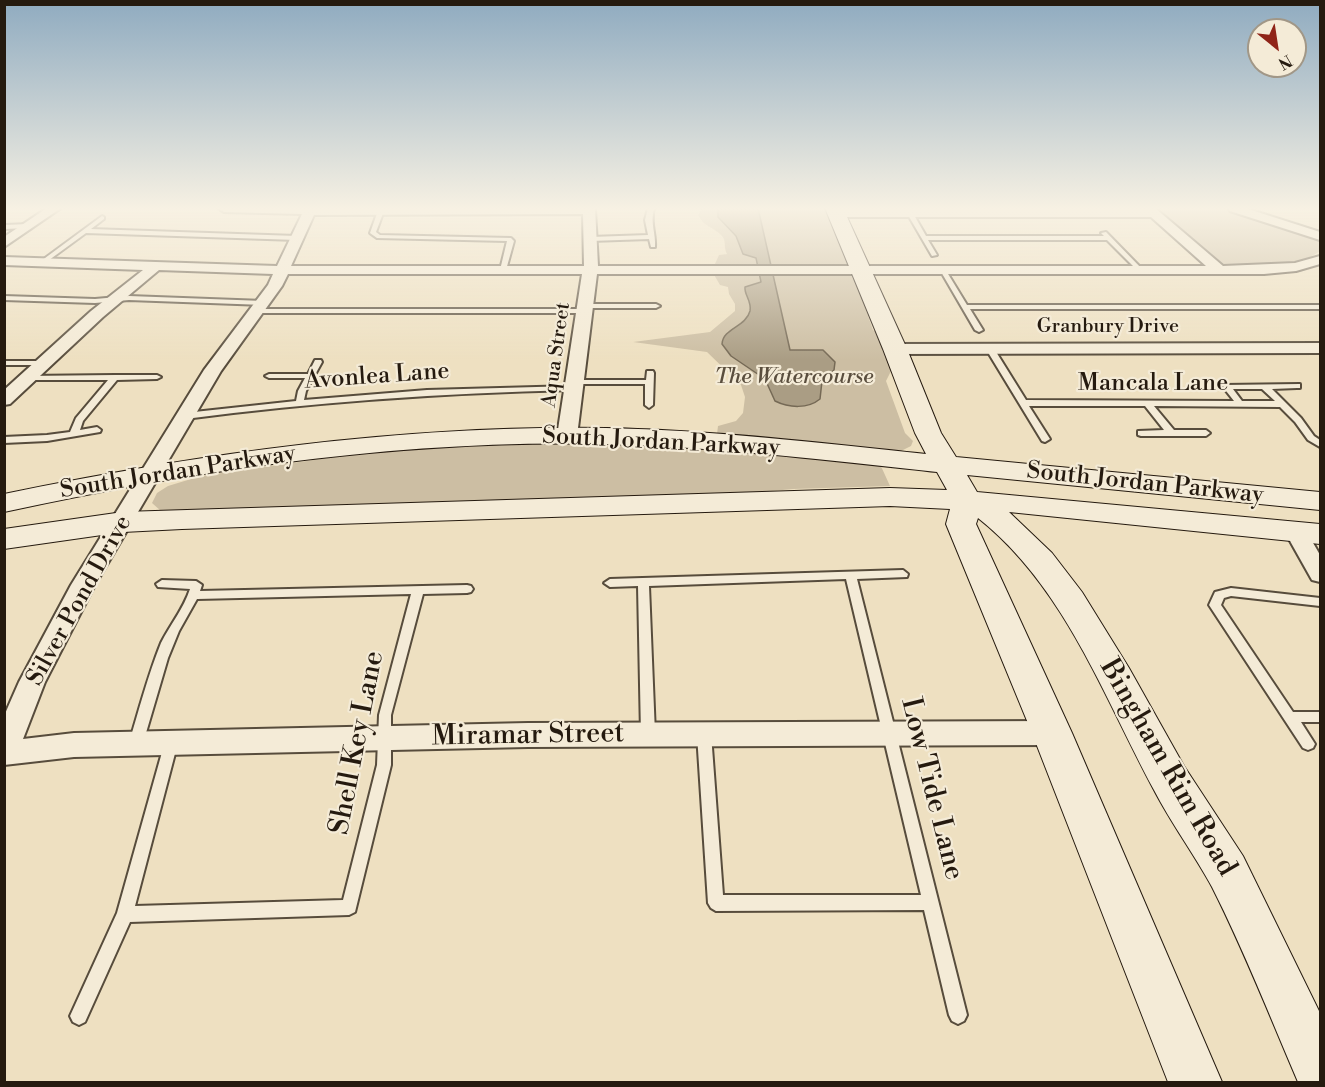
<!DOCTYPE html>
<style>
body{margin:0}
#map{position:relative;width:1325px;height:1087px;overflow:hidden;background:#eee0c1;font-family:"Libre Bodoni",serif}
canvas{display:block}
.frame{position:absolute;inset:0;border:6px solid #251a0f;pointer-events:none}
.north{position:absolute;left:1247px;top:18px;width:60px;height:60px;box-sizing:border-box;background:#f4ebd7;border:2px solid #a19787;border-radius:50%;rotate:150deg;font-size:16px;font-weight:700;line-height:24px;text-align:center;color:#251a0f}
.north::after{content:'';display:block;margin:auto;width:21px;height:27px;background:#8f2418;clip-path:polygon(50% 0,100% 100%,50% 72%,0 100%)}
</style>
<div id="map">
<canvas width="1325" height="1087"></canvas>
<div class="frame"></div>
<div class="north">N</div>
</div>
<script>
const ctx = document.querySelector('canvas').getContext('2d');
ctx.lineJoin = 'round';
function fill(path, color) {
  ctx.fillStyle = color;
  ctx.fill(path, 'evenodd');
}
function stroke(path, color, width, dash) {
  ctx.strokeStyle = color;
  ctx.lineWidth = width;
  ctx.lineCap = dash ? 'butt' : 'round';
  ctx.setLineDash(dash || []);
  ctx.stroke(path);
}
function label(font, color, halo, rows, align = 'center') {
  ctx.font = font + ' "Libre Bodoni",serif';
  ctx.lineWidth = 4.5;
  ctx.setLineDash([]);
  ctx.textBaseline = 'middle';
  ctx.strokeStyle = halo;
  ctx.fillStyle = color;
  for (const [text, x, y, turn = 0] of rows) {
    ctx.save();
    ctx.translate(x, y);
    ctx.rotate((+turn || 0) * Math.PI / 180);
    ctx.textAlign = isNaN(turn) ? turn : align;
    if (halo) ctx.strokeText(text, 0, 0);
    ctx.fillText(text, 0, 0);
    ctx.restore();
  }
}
const green = new Path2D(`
 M702,208H826L845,257L850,264L842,267H716L714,266L719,255L727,254C723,247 727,240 721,235C713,227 703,226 698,215Z
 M1152,208H1229L1320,238V251C1297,268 1261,265 1231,267L1214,261Z
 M713,273L850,274L854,276L873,330L879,334L893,367L886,381L905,433L913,441L911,446L899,452L717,434L718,426L736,421L743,413L745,397L741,385L707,352L633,342L710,332L735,311V304L729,294L728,287L720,285Z
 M562,442L682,445L880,464L890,486L793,489L720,496L161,511L152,503L157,493L168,486L201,476L391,449Z`);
const water = new Path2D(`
 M718,208H758L790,350H823L835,362L834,370L822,381L820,399C808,409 789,408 775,401L765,379L731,356L722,344C723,328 746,327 750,311C752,301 744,295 745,287L761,282L756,258L743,254L736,236L718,217Z`);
const lane = new Path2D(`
 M379,208H385L376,232L380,235L511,238L514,241L506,270L503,272L500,270L507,241L377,238L370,233Z
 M648,208H654C650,224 656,233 655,247H651L649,239L590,241L587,239L590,237L648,235L645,220Z
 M904,208H910L926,236H1104L1101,233L1106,232L1143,270L1138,271L1107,240H928L937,255L932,256Z
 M102,216L104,217V219L91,229L297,236L300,238L297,240L86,233L45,263H41V261Z
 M4,225L28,224L31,226L28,228L4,229Z
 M941,269H945L967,305H1320V309H970L983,330L979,332L975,330L940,270Z
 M4,296L95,299L129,296L264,301L268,303L264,305L129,300L95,303L4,300Z
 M582,304H656L660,306L656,308H582Z
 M255,309H584L588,311L584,313H258L254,311Z
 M987,347H993L1026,400L1234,401L1223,387L1224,385L1300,384V388H1297L1272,389L1301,418L1314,436L1320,440V447L1308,440L1295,422L1280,407L1154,406L1174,430H1206L1210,433L1206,436H1141L1138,435V431L1164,430L1145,406H1029L1050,439L1045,442L1042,441L986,349ZM1233,389H1262L1275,401H1242Z
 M315,360H321L322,362L306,391L304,400L427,390L573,386L577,388L573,390C443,393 314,402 185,419L181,416L185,413L296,401L298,391L305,378H269L265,376L269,374H308Z
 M4,361H43L47,363L43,365H4Z
 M647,371H653L654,373L653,405L649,408L645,405V384H573L569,382L573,380H646Z
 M115,375H157L161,377L157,379L117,380L83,421L80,430L97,427L101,430L100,432L47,441L4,443V437L47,435L70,432L76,418L108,380H25V376Z
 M903,570L908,574L907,577L857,579L967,1015L964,1021L958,1024L952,1021L949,1015L924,910L716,911L711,908L708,903L697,734L699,730L704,729L709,730L711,734L723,895H921L846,579L649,586L655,734L653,738L648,739L643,738L641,734L638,586L610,587L604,583L610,579Z
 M162,580L196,581L202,585L200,591L467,585L471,586L473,589L471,592L467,593L423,594L391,715V765L355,912L349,915L130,922L85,1022L79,1025L73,1022L70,1016L117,913L166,738L171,737L176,738L178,742L135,906L343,900L377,765L379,715L411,594L197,599L179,631L168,658L143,743L141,747L136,749L131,747L129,743C139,710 148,675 161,643C170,625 184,608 190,589L158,587L156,584Z
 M1231,588L1320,598V606L1231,596L1224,598L1221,605L1293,712H1320V722H1301L1315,744L1313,748L1308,750L1303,748L1209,605L1215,592Z`);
const street = new Path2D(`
 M47,208H61L4,247V237Z
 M218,208H595L598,266H1206L1151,217H837L831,213L837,209L1155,208L1223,266L1295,263L1320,256V264L1296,271L1264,274H597L577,436L574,440H560L557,436L582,274H288L282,286L221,371L95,585L45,682L23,739L74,733L528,723L1052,721L1062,725L1066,733L1062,741L1052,745L528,747L74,757L4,765V716L19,682L71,585L204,370L268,285L273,274L159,270L103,317L10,404L4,405V390L91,311L143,270L4,265V257L277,266L302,214L224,212ZM583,214L584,266H291L314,215Z
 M1228,208H1245L1320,232V240L1230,211Z
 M1320,343V353L895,354L887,349L895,344Z
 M1296,525L1304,527L1320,555V582L1312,580L1285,532L1288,527Z`);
const secondary = new Path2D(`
 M825,208H843L907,349L941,433L956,457L1320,492V510L967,475L977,492L1320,524V544L1009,512L1052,553L1082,592L1129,668L1184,766L1243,856L1320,1013V1082H1298C1270,1017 1244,950 1212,887C1194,854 1171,823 1154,790C1103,695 1064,586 978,518L976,524L1072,733L1222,1082H1168L1032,733L946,524L950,509L890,506L182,529L123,532L4,549V529L123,512L890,488L947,490L937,472C827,460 718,447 608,444C405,439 202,469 4,512V494C202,453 403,425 606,428C713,430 820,443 926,454L915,433L883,349Z`);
const farStreetnames = [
 ["Granbury Drive",1108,327],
 ["Aqua Street",557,355,-82]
];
const farWaternames = [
 ["The Watercourse",794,378]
];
const streetNames = [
 ["Avonlea Lane",377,377,-4],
 ["Mancala Lane",1153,384],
 ["South Jordan Parkway",661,443,3],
 ["South Jordan Parkway",178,473,-9],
 ["South Jordan Parkway",1145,484,6],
 ["Silver Pond Drive",80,601,-61]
];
const nearStreetnames = [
 ["Miramar Street",528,736,-1],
 ["Shell Key Lane",358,743,-79],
 ["Bingham Rim Road",1167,768,60],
 ["Low Tide Lane",931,789,76]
];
fill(green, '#ccbea3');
fill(water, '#aa9d84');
stroke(water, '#756955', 1.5);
stroke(lane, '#574c3c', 4);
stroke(street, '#574c3c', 4);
stroke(secondary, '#251a0f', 2);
fill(lane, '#f4ebd7');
fill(street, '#f4ebd7');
fill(secondary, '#f4ebd7');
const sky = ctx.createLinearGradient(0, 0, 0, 360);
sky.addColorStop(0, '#8fabc0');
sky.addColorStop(0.58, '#f7f1e3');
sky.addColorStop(1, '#f7f1e300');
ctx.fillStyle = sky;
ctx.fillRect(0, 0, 1325, 360);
label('20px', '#251a0f', '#f4ebd7', farStreetnames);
label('italic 22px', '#5a4e3e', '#f4ebd7', farWaternames);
label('24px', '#251a0f', '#f4ebd7', streetNames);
label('28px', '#251a0f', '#f4ebd7', nearStreetnames);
</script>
